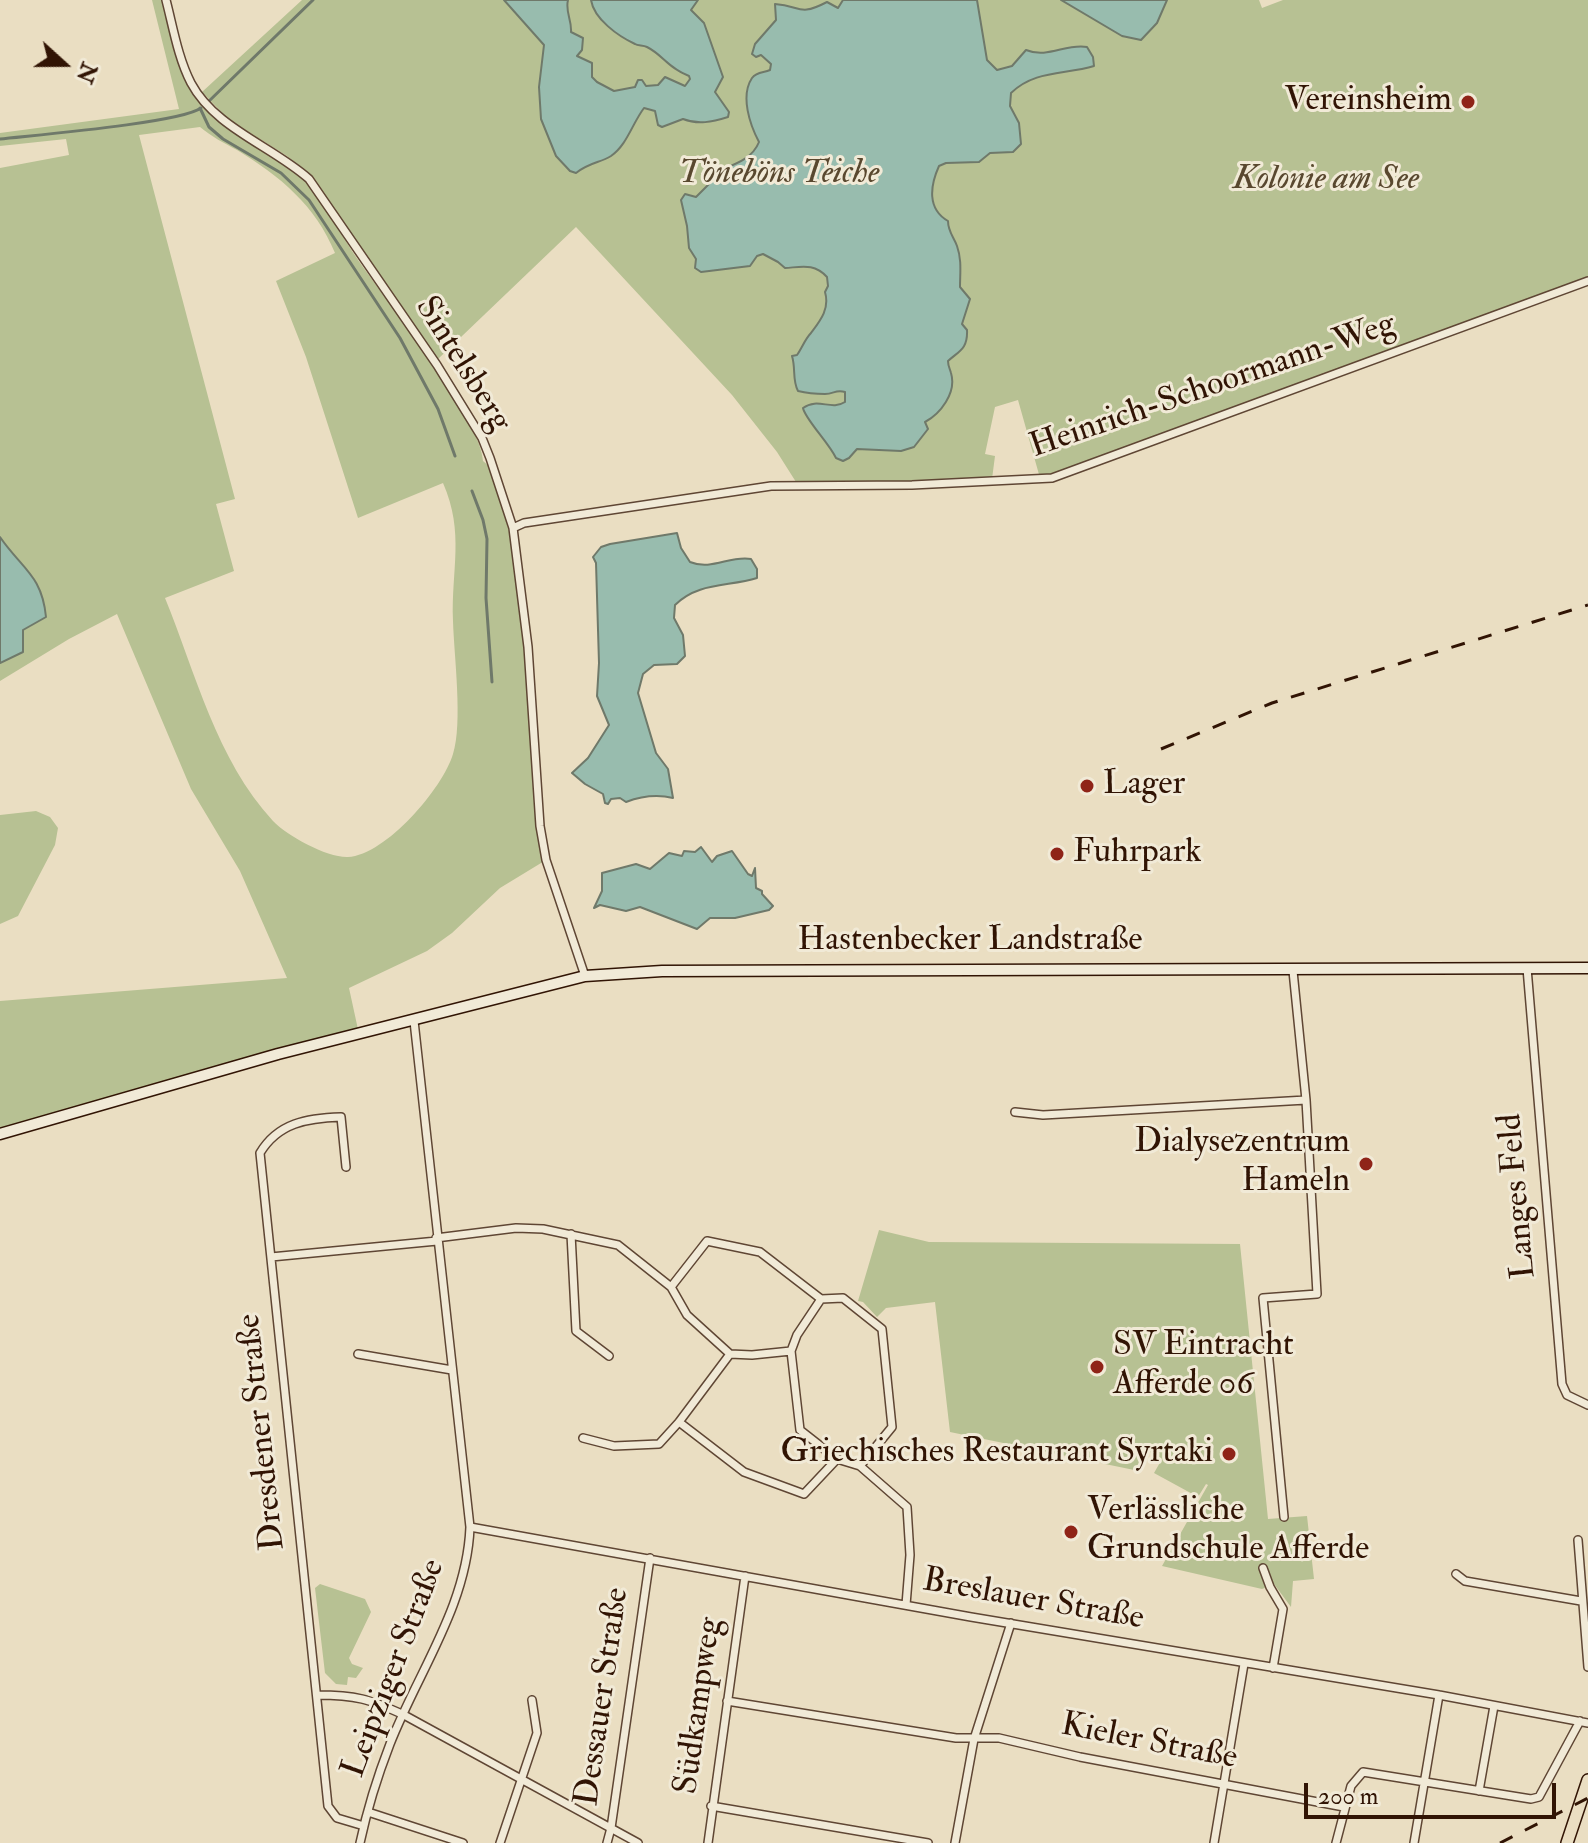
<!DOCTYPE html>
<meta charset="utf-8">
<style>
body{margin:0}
#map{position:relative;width:1588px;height:1843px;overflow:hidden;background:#eadec2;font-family:"IM FELL Double Pica",serif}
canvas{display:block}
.north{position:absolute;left:24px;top:24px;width:80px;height:80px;-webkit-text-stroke:6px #f1ead7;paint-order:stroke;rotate:111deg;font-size:22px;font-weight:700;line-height:32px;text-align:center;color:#311404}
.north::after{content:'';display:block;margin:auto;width:28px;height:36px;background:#311404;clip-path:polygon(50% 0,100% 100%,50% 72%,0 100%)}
.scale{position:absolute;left:1304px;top:1783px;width:252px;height:36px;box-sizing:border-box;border:4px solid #311404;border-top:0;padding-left:10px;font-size:24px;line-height:28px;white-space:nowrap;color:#311404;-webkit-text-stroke:6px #f1ead7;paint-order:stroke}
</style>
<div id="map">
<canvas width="1588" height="1843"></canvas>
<div class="north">N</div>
<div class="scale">200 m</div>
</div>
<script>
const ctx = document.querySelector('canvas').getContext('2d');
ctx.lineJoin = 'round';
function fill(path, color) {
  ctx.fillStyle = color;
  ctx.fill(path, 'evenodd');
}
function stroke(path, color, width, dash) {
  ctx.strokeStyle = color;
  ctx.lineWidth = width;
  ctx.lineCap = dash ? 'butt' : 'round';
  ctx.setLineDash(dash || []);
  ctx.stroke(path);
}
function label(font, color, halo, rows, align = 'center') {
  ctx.font = font + ' "IM FELL Double Pica",serif';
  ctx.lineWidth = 6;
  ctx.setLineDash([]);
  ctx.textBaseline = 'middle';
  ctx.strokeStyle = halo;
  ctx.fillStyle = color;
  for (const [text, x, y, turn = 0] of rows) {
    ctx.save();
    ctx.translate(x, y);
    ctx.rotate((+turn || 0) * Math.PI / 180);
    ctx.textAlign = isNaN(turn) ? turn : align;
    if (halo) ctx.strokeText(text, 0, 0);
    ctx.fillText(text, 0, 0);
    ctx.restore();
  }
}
const green = new Path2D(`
 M152,0H163C172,31 176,69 195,96C214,121 266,146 292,168C320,192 336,227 356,257C383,297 482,420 483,461L490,467L509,531L528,647L546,860L500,888L452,933L427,951L349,988L359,1034L0,1134V1001L287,978L240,871L191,789L117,614L69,639L0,681V663L23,651V630L31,626L7,547L0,537V168L69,155L66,139L0,146V133L179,109ZM200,127C212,137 224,143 237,150C280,176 316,206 335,253L276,281L306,357L358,518L443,483C465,533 451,570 453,621C454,656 463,723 453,754C443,788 386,855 348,857C328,858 287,836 273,821C216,759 196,674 165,598L234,571L216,504L235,499L139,135Z
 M302,0H1259L1262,8L1283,0H1588V279L1049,477L1040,478L1018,400L995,407L985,454L995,456L992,479L909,482H796L777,452L732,395L576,227L438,359L312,177L287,156L228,119L202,92Z
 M36,811L50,817L58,828L55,845L18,916L0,924V815Z
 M879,1230L929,1242L1240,1244L1268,1519L1307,1516L1314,1579L1293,1581L1291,1607L1274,1584L1262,1589L1162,1566L1208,1485L1206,1484L1198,1497L1154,1473L1162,1459L1150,1452L1139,1471L950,1432L935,1302L886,1308L877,1317L863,1302L858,1301Z
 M320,1584L365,1599L371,1612L349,1658L352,1664L363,1668L356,1678L348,1677L347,1685L336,1684L325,1673L315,1588Z`);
const water = new Path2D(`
 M504,0H568C565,12 572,20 571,32L583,38L582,50L577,56L592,63V77L597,82L614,91L635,87L638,80H642L646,86L658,85L665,77L685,86L690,79L689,76C668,68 663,55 647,47C643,45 638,46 635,44C618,36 594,19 591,0H698L691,10L704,23L723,77L715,92L729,112L728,117C712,122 698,125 683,119L662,127L658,125L655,111L644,108C632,124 627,145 611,156C600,163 590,162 576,173L570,171L556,156L541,119L539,87L544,45Z
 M843,0H977L987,60L997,70L1012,66L1026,50C1048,59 1066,43 1087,47L1093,57L1094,66C1064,75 1035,70 1011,93L1010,106L1019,123L1021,144L1013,152L990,153L979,162L946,163L939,166C930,186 927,209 948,221C948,232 954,237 957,246C962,260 960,273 960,287L970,299L962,324L967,330C968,349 959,351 948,361C948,366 950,369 951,373C957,393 940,414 925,422L928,429L914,447L901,451L857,449L849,458L843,461L836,458C829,443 805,419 803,408C818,397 831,411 845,402V392C836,389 834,394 825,394C817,394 806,393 798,391C792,380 796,369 792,356L797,355C802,348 805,339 811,333C820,321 830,309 825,292L828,286L827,277C814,263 802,267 785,268L778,262L763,254L757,256L750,266L701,272L695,268L696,259L689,248L687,226L681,200L685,194L696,197L709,184L716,172C732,165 752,160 759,142C750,125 740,96 752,78C757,71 764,73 770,70L771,64L761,55L756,57L752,54L755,44L776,20L775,4C802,6 798,17 827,2L838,8Z
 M1061,0H1167L1157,23L1141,40L1122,36Z
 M677,533L681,548L690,562C712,571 730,555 751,559L757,569V578C728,587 698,582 675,605L674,618L683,635L685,656L677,664L654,665L643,674L638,693L656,753L668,769L673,798C656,794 642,796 626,802L620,798L611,799L608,804L605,803L603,794L585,784L572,773L588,758L609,725L597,696L599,663L596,563L593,557L601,547L610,544Z
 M0,537C22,569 42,575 46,617L23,630V652L0,663Z
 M701,847L712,862L717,856L732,851L748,874L752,876L755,868L756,888L762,891V894L773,906L769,910L735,918H710L697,929L640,907L626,911L600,905L594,908L602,891V873L636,864L650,869L669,853L682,856L684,851L695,852Z`);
const stream = new Path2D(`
 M207,103L313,0
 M200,108L209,127L223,139L281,173L309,200L400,338L438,409L455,456
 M0,139C35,135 180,123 201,108
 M472,491L483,520L487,539L486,598L492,682`);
const minor = new Path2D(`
 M166,0C173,27 178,58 191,83C215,128 272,146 309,179L437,365L482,438L490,458L513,528L528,647L540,826L546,860L585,976
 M513,528L524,523L771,486L912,485L1052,478L1588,281
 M1527,968L1562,1384L1567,1395L1588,1405
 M1015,1112L1043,1115L1306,1100
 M346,1167L341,1117C307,1118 278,1123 260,1153L328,1806L337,1818L364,1826
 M571,1234L576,1331L609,1356
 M436,1238L516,1228L543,1229L618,1245L671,1287L687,1315L730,1354L752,1355L791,1351L800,1430L837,1459L860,1466L907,1507L910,1555L906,1605
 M271,1257L437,1241
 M671,1287L707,1241L760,1252L821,1299L843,1298L882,1329L892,1427L860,1466
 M791,1351L797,1335L821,1299
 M358,1354L452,1370
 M679,1422L744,1472L804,1494L837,1459
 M583,1438L614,1446L659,1444L679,1422L730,1354
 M1284,1517L1263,1298L1317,1294L1306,1100L1293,971
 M470,1527L971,1617L1439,1695L1588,1723
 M1578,1540L1588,1667
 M1263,1568L1270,1587L1283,1609L1273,1668
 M1456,1574L1465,1581L1581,1601
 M317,1695C356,1695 369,1699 404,1715L638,1843
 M727,1701L956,1738H999L1080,1757L1344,1807
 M1479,1791L1494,1706
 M711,1806L928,1843
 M368,1812L463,1843
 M360,1843C367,1810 378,1775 390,1744C418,1672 467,1606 470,1527L414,1021
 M500,1843L537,1733L532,1700
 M607,1843L611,1828L650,1558
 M708,1843L745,1576
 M955,1843L974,1739L1011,1623
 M1214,1843L1244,1664
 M1336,1843L1351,1786L1363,1772L1531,1799L1539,1797L1580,1721
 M1414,1843L1439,1695`);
const secondary = new Path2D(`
 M0,1134L278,1054L526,991L585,976L662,971L1588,968`);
const primary = new Path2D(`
 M1567,1843L1588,1780`);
const rail = new Path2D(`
 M1161,749L1272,703L1588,605
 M1500,1843L1588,1798`);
const markers = [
 [1468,102,8,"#8f2418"],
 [1087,786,8,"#8f2418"],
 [1057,854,8,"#8f2418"],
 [1366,1164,8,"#8f2418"],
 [1097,1367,8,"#8f2418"],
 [1229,1454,8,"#8f2418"],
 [1071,1532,8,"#8f2418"]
];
const poiNames = [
 ["Vereinsheim",1452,102,"right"],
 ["Lager",1103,786],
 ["Fuhrpark",1073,854],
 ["Dialysezentrum",1350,1144,"right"],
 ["Hameln",1350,1183,"right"],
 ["SV Eintracht",1113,1347],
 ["Afferde 06",1113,1386],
 ["Griechisches Restaurant Syrtaki",1213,1454,"right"],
 ["Verlässliche",1087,1512],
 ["Grundschule Afferde",1087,1551]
];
const parkNames = [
 ["Töneböns Teiche",779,175],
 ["Kolonie am See",1326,181]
];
const streetNames = [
 ["Sintelsberg",462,365,58],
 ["Heinrich-Schoormann-Weg",1213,387,-19],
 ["Hastenbecker Landstraße",970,942],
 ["Langes Feld",1519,1196,-95],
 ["Dresdener Straße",263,1432,-96],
 ["Breslauer Straße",1033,1601,10],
 ["Leipziger Straße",395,1669,-69],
 ["Dessauer Straße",604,1697,-82],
 ["Südkampweg",700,1706,-82],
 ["Kieler Straße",1149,1743,11]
];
fill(green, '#b7c193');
fill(water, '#98bcae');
stroke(water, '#6f796a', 2);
stroke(stream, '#6f796a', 3);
stroke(minor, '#5f4634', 10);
stroke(secondary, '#311404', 13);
stroke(primary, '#311404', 14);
stroke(minor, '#f1ead7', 7);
stroke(secondary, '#f1ead7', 10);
stroke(primary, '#eadec2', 11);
stroke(rail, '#311404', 3, [14, 14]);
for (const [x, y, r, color] of markers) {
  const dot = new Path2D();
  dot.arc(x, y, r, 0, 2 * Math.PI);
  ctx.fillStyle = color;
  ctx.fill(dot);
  stroke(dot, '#f1ead7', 3);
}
label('34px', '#311404', '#f1ead7', poiNames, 'left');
label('italic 34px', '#59482f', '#f1ead7', parkNames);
label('34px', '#311404', '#f1ead7', streetNames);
</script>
